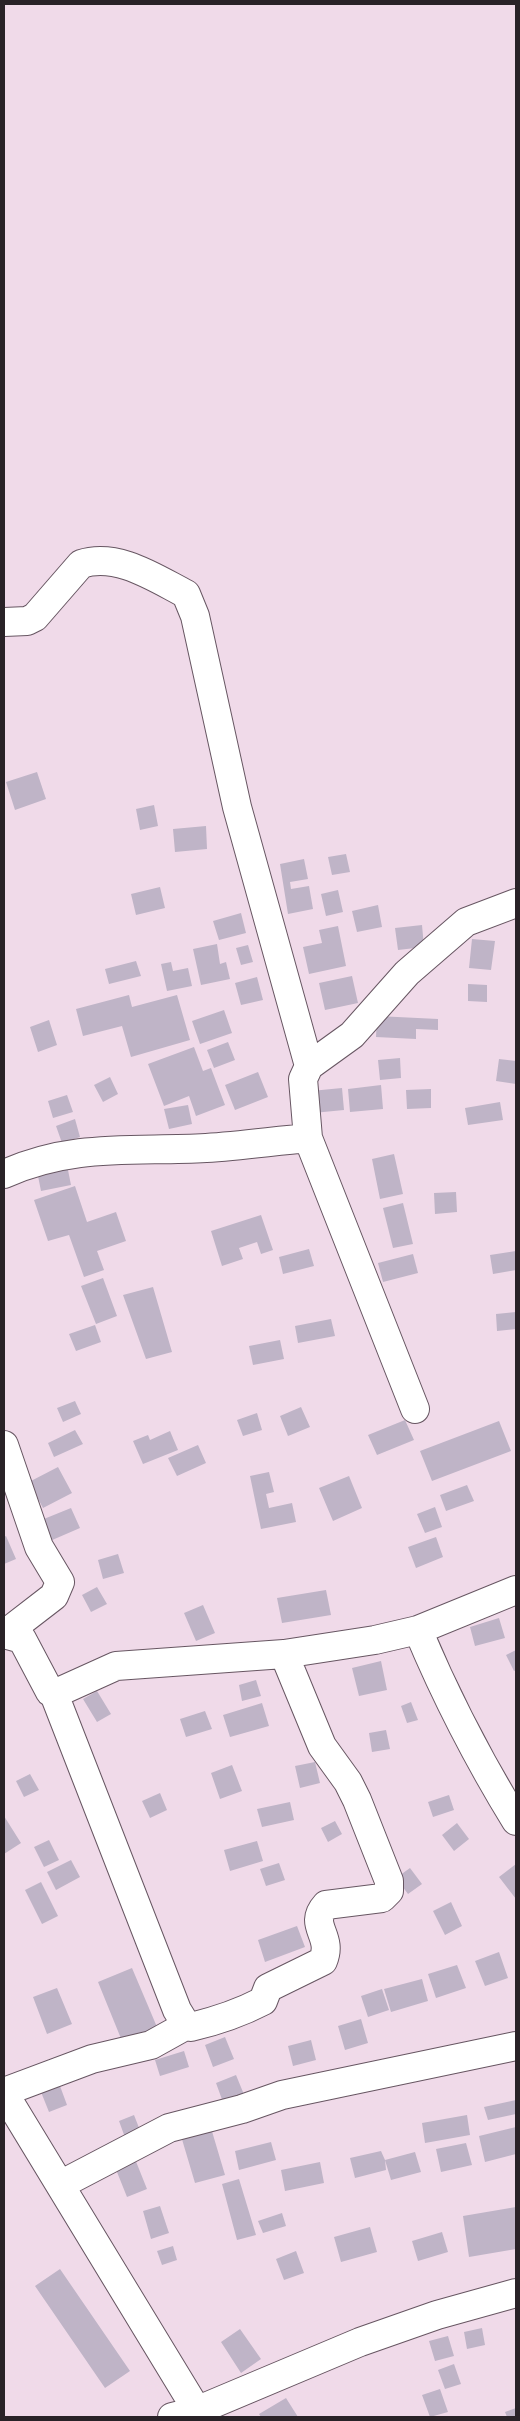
<!DOCTYPE html>
<style>
body{margin:0}
#map{position:relative;width:520px;height:2421px;overflow:hidden;background:#f0dae9;font-family:"Crimson Pro",serif}
canvas{display:block}
.frame{position:absolute;inset:0;border:5px solid #292227;pointer-events:none}
</style>
<div id="map">
<canvas width="520" height="2421"></canvas>
<div class="frame"></div>
</div>
<script>
const ctx = document.querySelector('canvas').getContext('2d');
ctx.lineJoin = 'round';
function fill(path, color) {
  ctx.fillStyle = color;
  ctx.fill(path, 'evenodd');
}
function stroke(path, color, width, dash) {
  ctx.strokeStyle = color;
  ctx.lineWidth = width;
  ctx.lineCap = dash ? 'butt' : 'round';
  ctx.setLineDash(dash || []);
  ctx.stroke(path);
}
const building = new Path2D(`
 M37,772L46,799L15,810L6,782Z
 M154,805L158,826L140,830L136,809Z
 M206,826L207,849L175,852L173,829Z
 M346,854L350,872L332,875L328,857Z
 M304,859L308,879L290,882L291,889L309,886L313,909L288,914L280,864Z
 M160,887L165,908L136,915L131,894Z
 M338,890L343,912L326,916L321,894Z
 M378,905L382,927L357,932L352,911Z
 M241,913L246,933L219,940L213,921Z
 M422,925L424,947L398,950L395,928Z
 M338,926L346,966L309,974L303,947L322,943L319,930Z
 M472,939L495,941L491,970L469,968Z
 M217,944L220,964L226,962L230,979L201,985L193,949Z
 M248,945L253,962L241,965L236,948Z
 M136,961L141,976L109,984L105,969Z
 M171,962L173,971L188,968L192,986L167,991L161,964Z
 M352,976L358,1003L325,1010L319,983Z
 M257,977L263,1000L241,1005L235,983Z
 M468,984L487,985V1002L468,1001Z
 M129,995L132,1007L177,995L190,1040L131,1057L122,1026L83,1036L76,1009Z
 M224,1010L232,1033L200,1044L192,1021Z
 M377,1016L438,1019V1030L416,1029V1039L376,1037Z
 M49,1020L57,1045L38,1052L30,1027Z
 M228,1042L235,1060L214,1068L207,1050Z
 M194,1047L203,1071L211,1068L225,1105L196,1116L189,1096L164,1106L148,1064Z
 M400,1058L401,1078L380,1080L378,1060Z
 M499,1059L516,1061V1084L496,1081Z
 M258,1072L268,1097L235,1110L225,1085Z
 M110,1077L118,1094L103,1102L94,1085Z
 M381,1085L383,1109L350,1112L348,1089Z
 M342,1088L344,1110L313,1113L311,1091Z
 M431,1089V1108L407,1109L406,1090Z
 M67,1095L73,1112L53,1118L48,1101Z
 M500,1102L503,1120L468,1125L465,1108Z
 M188,1105L192,1124L169,1129L164,1109Z
 M75,1119L80,1137L62,1143L56,1126Z
 M394,1154L403,1194L380,1199L372,1159Z
 M66,1160L71,1185L41,1191L36,1166Z
 M75,1186L87,1222L116,1212L126,1241L97,1251L104,1270L84,1277L69,1235L48,1241L34,1200Z
 M456,1192L457,1212L435,1214L434,1193Z
 M403,1203L413,1244L393,1248L383,1208Z
 M261,1215L273,1250L261,1254L257,1242L239,1248L243,1259L222,1266L211,1231Z
 M309,1249L314,1266L283,1274L279,1257Z
 M516,1251V1270L493,1274L490,1255Z
 M413,1254L418,1273L383,1282L378,1263Z
 M103,1278L117,1316L96,1324L81,1286Z
 M153,1287L172,1352L146,1359L123,1295Z
 M516,1312V1329L497,1331L496,1314Z
 M331,1319L335,1336L298,1343L295,1326Z
 M95,1325L101,1342L76,1351L69,1334Z
 M280,1340L284,1359L253,1365L249,1346Z
 M75,1401L81,1414L63,1422L57,1408Z
 M301,1407L310,1427L288,1436L280,1416Z
 M257,1413L262,1430L243,1436L237,1420Z
 M405,1420L414,1440L377,1455L368,1435Z
 M499,1421L511,1451L432,1481L420,1451Z
 M75,1430L83,1444L54,1457L48,1443Z
 M170,1431L178,1450L143,1464L133,1441L148,1435L150,1440Z
 M198,1445L206,1463L177,1476L168,1458Z
 M58,1467L72,1493L43,1508L29,1482Z
 M269,1472L274,1492L266,1494L269,1508L292,1503L296,1522L261,1529L250,1476Z
 M349,1476L362,1508L333,1521L319,1488Z
 M467,1485L474,1501L446,1511L440,1495Z
 M435,1507L442,1527L425,1533L417,1514Z
 M71,1508L80,1528L43,1544L34,1523Z
 M6,1536L16,1559L4,1564V1537Z
 M436,1537L443,1557L416,1568L408,1547Z
 M118,1554L124,1573L103,1579L98,1560Z
 M97,1587L107,1604L91,1612L82,1595Z
 M326,1590L331,1615L282,1623L277,1598Z
 M203,1605L215,1633L196,1641L184,1613Z
 M499,1618L505,1638L475,1646L470,1627Z
 M516,1650V1670L514,1671L506,1655Z
 M381,1661L387,1690L359,1696L352,1668Z
 M256,1680L261,1696L242,1701L239,1685Z
 M97,1691L111,1714L97,1722L83,1699Z
 M411,1702L418,1720L407,1723L401,1706Z
 M262,1703L269,1726L230,1737L223,1715Z
 M205,1711L212,1729L186,1737L180,1719Z
 M386,1730L390,1749L372,1752L369,1733Z
 M315,1762L320,1783L300,1788L295,1766Z
 M232,1765L242,1791L220,1799L211,1773Z
 M30,1774L39,1790L24,1797L16,1781Z
 M160,1793L167,1810L150,1818L142,1801Z
 M449,1795L454,1810L433,1817L428,1802Z
 M290,1802L294,1820L262,1827L257,1809Z
 M4,1816L21,1843L4,1854Z
 M335,1821L342,1834L328,1842L321,1828Z
 M457,1823L469,1839L454,1851L442,1835Z
 M49,1840L59,1860L44,1867L34,1847Z
 M257,1841L263,1861L230,1871L224,1850Z
 M71,1860L80,1877L56,1890L47,1872Z
 M279,1863L285,1880L266,1886L260,1869Z
 M516,1864V1899L499,1877Z
 M410,1868L422,1884L408,1894L396,1878Z
 M41,1882L58,1916L42,1924L25,1890Z
 M451,1902L462,1926L445,1935L433,1911Z
 M297,1926L305,1947L265,1962L258,1940Z
 M499,1952L508,1978L485,1986L475,1961Z
 M457,1965L466,1988L436,1998L428,1974Z
 M132,1968L157,2027L122,2041L98,1982Z
 M422,1979L428,2001L391,2012L384,1989Z
 M57,1988L72,2024L47,2034L33,1997Z
 M382,1989L389,2010L368,2017L361,1996Z
 M361,2019L368,2043L345,2050L338,2026Z
 M225,2037L234,2059L213,2067L205,2045Z
 M311,2040L316,2060L293,2066L288,2046Z
 M184,2051L189,2067L160,2076L155,2060Z
 M236,2075L245,2097L224,2105L216,2083Z
 M60,2086L67,2105L49,2112L41,2092Z
 M516,2100V2114L488,2120L484,2107Z
 M134,2115L143,2138L127,2143L119,2121Z
 M467,2115L470,2135L425,2143L422,2123Z
 M516,2127V2154L485,2162L479,2136Z
 M211,2128L225,2175L195,2183L181,2136Z
 M271,2142L276,2160L239,2170L235,2151Z
 M466,2143L472,2165L441,2172L436,2149Z
 M381,2151L385,2160L415,2152L421,2172L391,2180L385,2160L386,2170L355,2178L350,2158Z
 M133,2154L147,2189L127,2197L113,2162Z
 M320,2162L324,2183L285,2191L281,2170Z
 M239,2179L256,2235L237,2240L222,2184Z
 M160,2206L169,2233L151,2239L143,2211Z
 M516,2207V2249L469,2257L463,2216Z
 M282,2213L286,2226L263,2233L258,2221Z
 M370,2227L377,2252L341,2262L334,2237Z
 M442,2232L448,2252L418,2261L412,2241Z
 M173,2246L177,2260L162,2265L157,2251Z
 M296,2251L304,2273L284,2280L276,2259Z
 M60,2269L130,2371L105,2388L35,2286Z
 M482,2328L485,2345L467,2349L464,2332Z
 M240,2329L261,2359L241,2373L221,2342Z
 M448,2336L454,2356L435,2361L429,2341Z
 M454,2364L461,2384L445,2389L438,2370Z
 M440,2389L448,2412L430,2417L422,2395Z
 M286,2398L298,2417H261L259,2414Z
 M516,2408V2417H507L505,2412Z`);
const minor = new Path2D(`
 M4,622L27,621L35,617L81,564C117,552 155,578 186,594L195,616L237,807L309,1066
 M4,1174C73,1143 133,1152 206,1148C240,1146 274,1141 308,1138
 M415,1409L308,1138L303,1079L309,1066L352,1035L407,973L466,922L516,903
 M4,1445L39,1547L60,1582L54,1596L6,1633
 M418,1630C446,1697 478,1759 516,1821
 M4,1634L22,1639L50,1692L54,1694L116,1666L284,1654L375,1640L418,1630L516,1590
 M54,1694L177,2010L185,2023L191,2027C216,2021 240,2013 263,2001L268,1988L323,1961C334,1935 307,1926 326,1905L382,1898L389,1891V1881L357,1800L348,1782L322,1746L284,1654
 M4,2092L92,2059L151,2045L187,2025
 M4,2093L201,2417
 M60,2185L169,2128L242,2109L282,2095L516,2046
 M172,2417L196,2411L360,2342L437,2315L516,2293`);
fill(building, '#bfb4c7');
stroke(minor, '#675662', 30);
stroke(minor, '#fff', 28);
</script>
